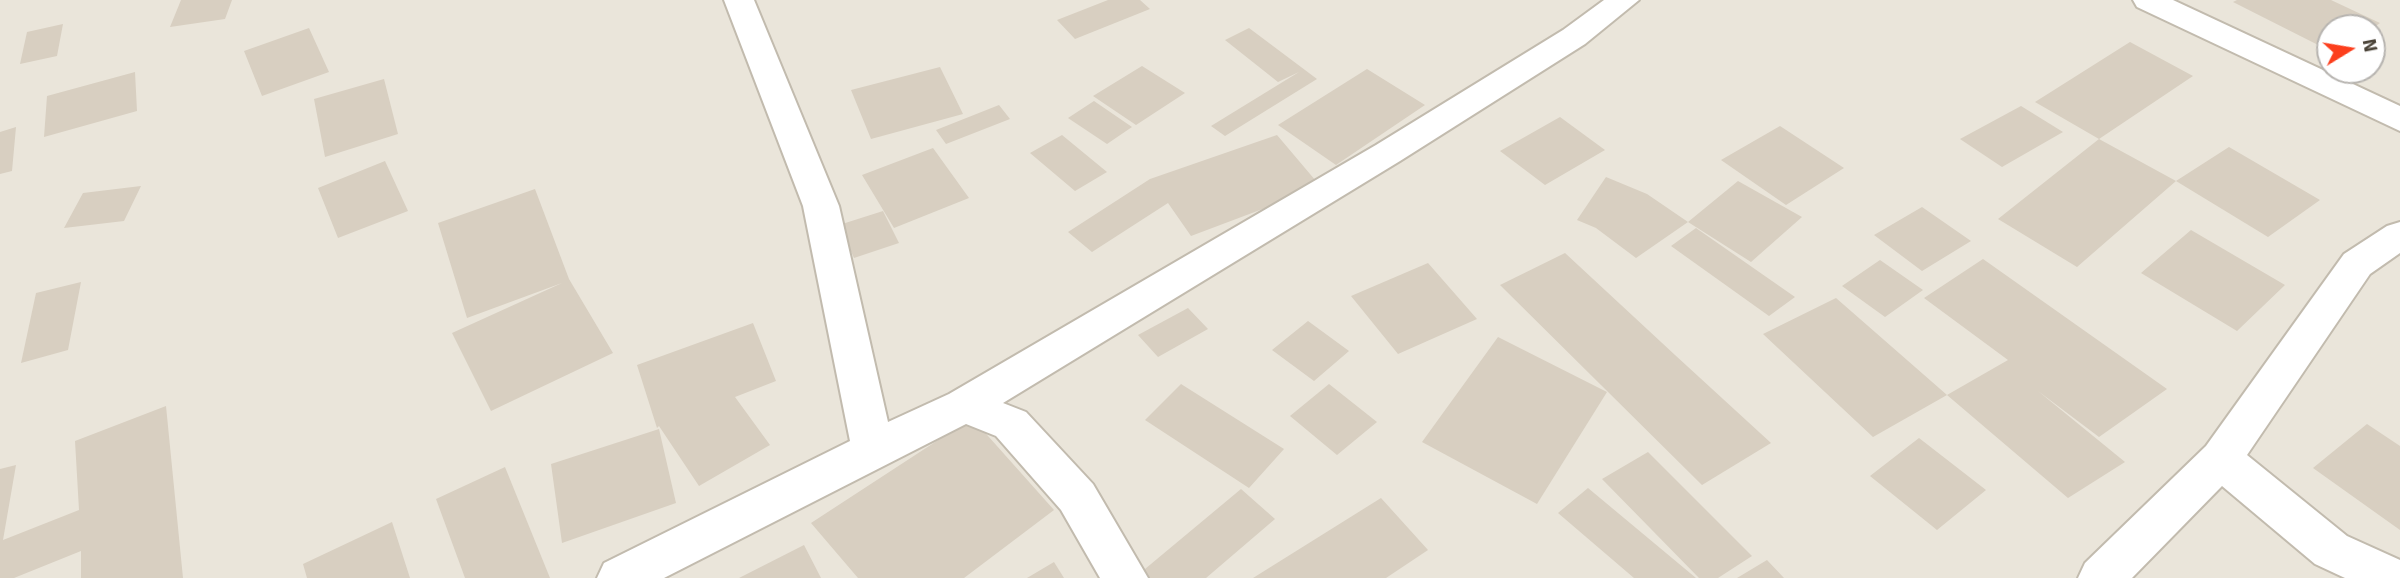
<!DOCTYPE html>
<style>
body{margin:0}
#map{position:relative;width:2400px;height:578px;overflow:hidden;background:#f6f3ec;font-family:Signika,sans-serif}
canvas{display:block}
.north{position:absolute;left:2316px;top:14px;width:70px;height:70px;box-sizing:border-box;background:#fff;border:2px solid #b7b4b0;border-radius:50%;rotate:79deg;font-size:19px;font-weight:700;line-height:28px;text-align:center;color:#4b4439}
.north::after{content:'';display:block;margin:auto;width:24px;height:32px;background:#fc3f1d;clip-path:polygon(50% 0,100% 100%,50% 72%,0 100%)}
</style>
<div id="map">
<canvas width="2400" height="578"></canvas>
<div class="north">N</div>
</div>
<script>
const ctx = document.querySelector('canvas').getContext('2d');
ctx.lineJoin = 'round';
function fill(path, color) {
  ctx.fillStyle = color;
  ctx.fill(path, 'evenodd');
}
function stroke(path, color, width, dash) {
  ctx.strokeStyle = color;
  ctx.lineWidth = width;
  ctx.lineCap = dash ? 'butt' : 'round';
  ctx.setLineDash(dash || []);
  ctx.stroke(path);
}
const residential = new Path2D(`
 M0,0H2400V578H0ZM2330,28H2372V70H2330Z`);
const building = new Path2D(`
 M181,0H232L225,19L170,27Z
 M1108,0H1140L1150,9L1075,39L1057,20Z
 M2237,0H2331L2380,23L2373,28H2330V51L2233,2Z
 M63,24L57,56L20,64L27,32Z
 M309,28L329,72L262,96L244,51Z
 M1249,28L1317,79L1225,136L1211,126L1299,72L1278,82L1225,40Z
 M2130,42L2193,76L2099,139L2035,102Z
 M1142,66L1185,93L1136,125L1093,96Z
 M940,67L963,114L871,139L851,90Z
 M1367,69L1425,105L1336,165L1278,125Z
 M135,72L137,111L44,137L47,96Z
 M384,79L398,134L325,157L314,99Z
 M1094,101L1132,127L1107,144L1068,118Z
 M999,105L1010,119L946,144L936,130Z
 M2021,106L2063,132L2002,167L1960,139Z
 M1560,117L1605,150L1545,185L1500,151Z
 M1780,126L1844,168L1786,205L1721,160Z
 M16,127L12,171L0,174V132Z
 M1062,135L1107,172L1075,191L1030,153Z
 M1277,135L1321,187L1191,236L1168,203L1092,252L1068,232L1150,179Z
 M2099,139L2176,181L2077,267L1998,219Z
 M2229,147L2320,200L2268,237L2176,181Z
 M933,148L969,198L894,228L862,175Z
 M385,161L408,211L338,238L318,188Z
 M1606,177L1647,194L1688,222L1636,258L1596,228L1577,220Z
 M1738,181L1802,217L1751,262L1688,222Z
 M141,186L124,221L64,228L83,193Z
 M535,189L569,279L613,353L491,411L452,333L562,283L467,318L438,223Z
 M1922,207L1971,241L1922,271L1874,235Z
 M883,211L899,243L854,258L839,225Z
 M1696,228L1795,297L1769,316L1671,246Z
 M2191,230L2285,285L2237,331L2141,273Z
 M1565,253L1675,355L1771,443L1702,485L1500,285Z
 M1983,259L2167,389L2099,437L2038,391L2125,462L2068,498L1947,395L2008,360L1924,298Z
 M1880,260L1923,290L1885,317L1842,286Z
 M1428,263L1477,319L1398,354L1351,296Z
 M81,282L68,350L21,363L36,293Z
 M1836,298L1947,395L1873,437L1763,334Z
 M1188,308L1208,329L1158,357L1138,335Z
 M1308,321L1349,351L1314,381L1272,350Z
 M753,323L776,381L735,397L770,445L699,486L659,426L657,428L637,365Z
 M1498,337L1607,392L1537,504L1422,442Z
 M1181,384L1284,449L1249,488L1145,420Z
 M1329,384L1377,422L1337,455L1290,416Z
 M166,406L183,578H81V551L14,578H0V469L16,465L3,540L79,510L75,441Z
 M972,418L1054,510L964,578H858L811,523Z
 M2367,424L2400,446V530L2313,468Z
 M659,429L676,503L562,543L551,464Z
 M1919,438L1986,490L1937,530L1870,476Z
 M1648,452L1752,556L1718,578H1699L1602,479Z
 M505,467L550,578H465L436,499Z
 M1588,488L1696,578H1634L1558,513Z
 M1241,489L1275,519L1206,578H1143L1139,574Z
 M1381,498L1428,550L1386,578H1253Z
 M392,522L410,578H307L303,564Z
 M804,545L821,578H739Z
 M1767,560L1784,578H1737Z
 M1054,562L1064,578H1027Z`);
const minor = new Path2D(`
 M724,0H754L839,206L888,422L949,394L1376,145L1563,30L1604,0H1639L1585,44L1400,161L1003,403L1026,412L1093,484L1148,578H1100L1061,510L996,436L966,424L664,578H597L604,563L850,441L803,206Z
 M2133,0H2173L2400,106V131L2137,7Z
 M2400,222V253L2370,274L2247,455L2347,536L2400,560V578H2345L2315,564L2222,486L2132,578H2078L2085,563L2206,446L2344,254L2387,226Z`);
fill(residential, '#eae5da');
fill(building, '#d8cfc1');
stroke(minor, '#c2bbae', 4);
fill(minor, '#fff');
</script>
